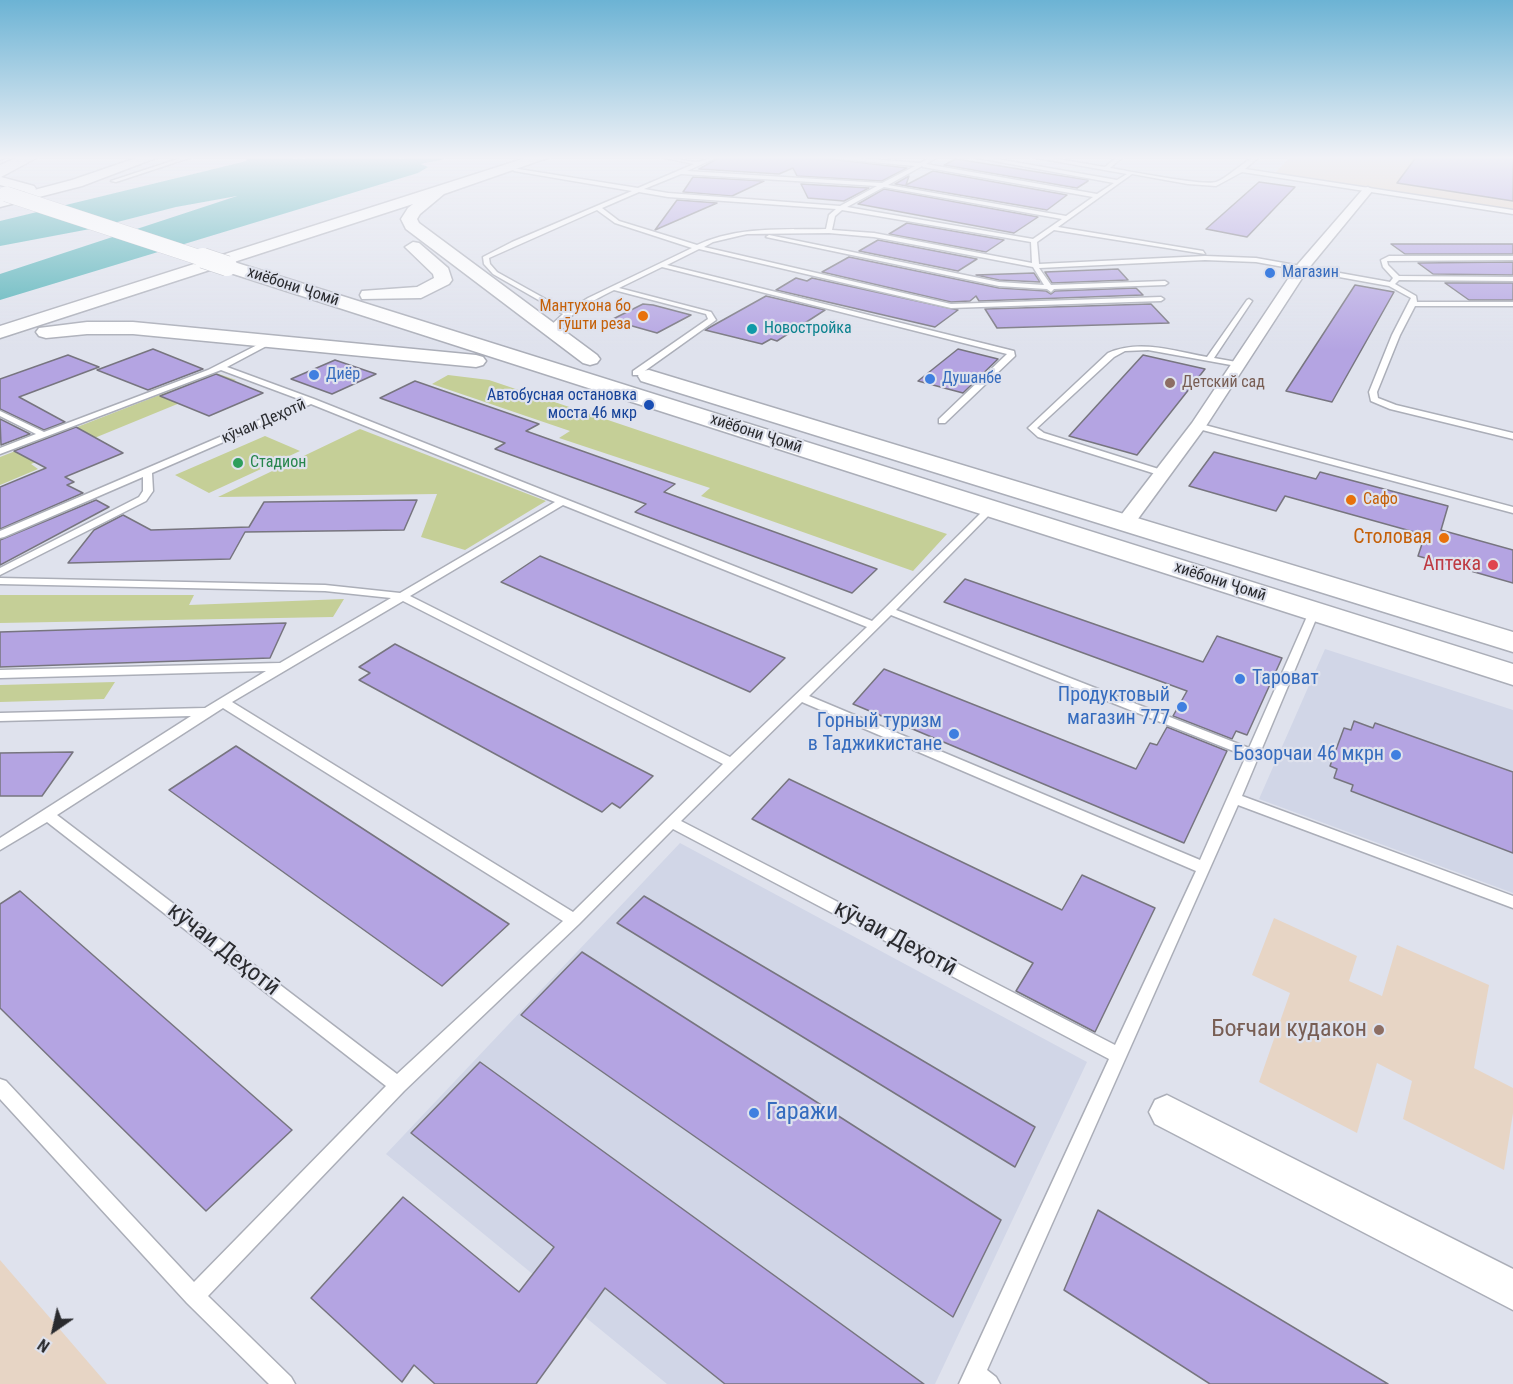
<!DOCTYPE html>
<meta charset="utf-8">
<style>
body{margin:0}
#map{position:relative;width:1513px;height:1384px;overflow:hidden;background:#dfe2ed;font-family:"Roboto Condensed",sans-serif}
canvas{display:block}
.north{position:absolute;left:24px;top:1300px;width:60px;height:60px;-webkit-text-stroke:4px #dfe2ed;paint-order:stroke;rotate:214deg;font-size:16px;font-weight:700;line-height:24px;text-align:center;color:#2a2b2f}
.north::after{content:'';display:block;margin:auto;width:21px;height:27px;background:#2a2b2f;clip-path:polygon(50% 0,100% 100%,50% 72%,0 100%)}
</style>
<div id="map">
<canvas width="1513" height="1384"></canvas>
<div class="north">N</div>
</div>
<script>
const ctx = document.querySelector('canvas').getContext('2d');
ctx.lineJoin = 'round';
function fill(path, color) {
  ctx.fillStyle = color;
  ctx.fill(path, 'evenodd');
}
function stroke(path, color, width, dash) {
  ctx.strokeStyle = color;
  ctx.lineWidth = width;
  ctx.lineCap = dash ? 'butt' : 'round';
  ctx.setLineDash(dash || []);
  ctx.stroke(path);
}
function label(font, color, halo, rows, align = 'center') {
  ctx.font = font + ' "Roboto Condensed",sans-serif';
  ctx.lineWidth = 4.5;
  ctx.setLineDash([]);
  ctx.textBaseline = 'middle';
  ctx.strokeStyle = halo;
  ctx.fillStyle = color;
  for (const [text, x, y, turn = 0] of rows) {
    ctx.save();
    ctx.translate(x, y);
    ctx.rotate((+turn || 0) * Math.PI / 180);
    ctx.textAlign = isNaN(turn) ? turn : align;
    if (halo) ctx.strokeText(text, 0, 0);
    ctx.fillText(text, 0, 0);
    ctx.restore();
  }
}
const built = new Path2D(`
 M1325,649L1513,710V893L1259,799Z
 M680,843L1087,1062L935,1384H667L386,1154Z`);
const education = new Path2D(`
 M1291,156H1513V210L1274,174Z
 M1274,918L1357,956L1349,981L1382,996L1397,945L1489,985L1474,1068L1513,1088V1113L1504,1170L1403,1119L1412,1081L1377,1063L1357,1133L1259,1082L1290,993L1252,975Z
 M0,1260L19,1282L107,1384H0Z`);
const green = new Path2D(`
 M216,373L236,380L31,464L38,469L0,485V457Z
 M448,375L489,380L947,534L913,571L701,496L710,488L559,438L570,431L432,384Z
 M360,429L546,501L465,550L421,537L437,494L218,497Z
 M265,436L300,451L209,493L175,475Z
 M0,595H194L189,605L344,599L333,617L0,623Z
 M115,682L104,699L0,702V685Z`);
const water = new Path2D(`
 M271,156L299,159L327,156H388L402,159L410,156H449C440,162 431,161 421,164L428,167L418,173L0,300V274L237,196L176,207L90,229L0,246V221L218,168L246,161L248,158Z`);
const building = new Path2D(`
 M722,156H805L907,168L882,181L797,176L793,168L779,174L699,169Z
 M1417,156H1513V201L1397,183Z
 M956,159L1088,180V181L1077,188L944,165Z
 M933,171L1067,195L1047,210L895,184L909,176L906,185Z
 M693,177L764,181L732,196L683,192Z
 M1259,182L1295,187L1247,237L1206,229Z
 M801,184L869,188L844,201L808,198Z
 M884,189L1038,217L1014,233L858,204Z
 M677,200L717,203L655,230Z
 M907,223L1004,240L986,252L889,234Z
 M878,240L977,259L958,271L859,251Z
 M1391,244H1513V254H1405Z
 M849,257L999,288L1046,291L1051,294L1055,291L1136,288L1143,295L979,301L976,296L970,301L951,302L822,272Z
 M1513,262V275L1433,274L1418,263Z
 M1118,269L1128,280L1052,283L1045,272Z
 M1034,273L1040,282L999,280L976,275Z
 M796,278L807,281L812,278L958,310L935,327L776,290Z
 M1445,283H1513V300H1469Z
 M1355,285L1394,292L1332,402L1286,391Z
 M766,296L825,310L777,341L771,339L762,344L705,330Z
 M643,304L653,305L691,315L657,333L611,320Z
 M1151,304L1169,323L997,328L985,309Z
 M153,349L203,369L148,390L97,370Z
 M958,349L998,359L963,393L918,381Z
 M68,355L99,367L19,397L65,422L44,430L0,409V379Z
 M1143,355L1205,369L1137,455L1069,436Z
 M335,360L376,374L332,394L291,379Z
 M216,374L263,393L209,416L160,396Z
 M415,381L539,424L526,431L675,484L664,492L877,569L852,593L635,512L646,504L495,449L505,443L380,398Z
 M0,419L30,434L1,445Z
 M76,427L123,453L65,477L74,482L67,485L83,493L0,529V487L46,468L14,451Z
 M1214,452L1316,479L1320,472L1448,506L1441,530L1513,550V583L1418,556L1425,535L1285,496L1276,511L1189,486Z
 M96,500L109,507L0,565V540Z
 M417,500L404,530L245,532L230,559L68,563L94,530L123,515L151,530L249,527L264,502Z
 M540,556L785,658L750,692L501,582Z
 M965,579L1203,662L1217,636L1282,658L1247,735L1236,731L1232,739L1173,716L1187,691L944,602Z
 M286,623L270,658L0,667V632Z
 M395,644L653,776L620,808L612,803L602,812L359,680L370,673L359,667Z
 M884,669L1136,769L1150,743L1157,745L1167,727L1227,751L1184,843L853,704Z
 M1354,721L1373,728L1375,723L1513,772V853L1351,791L1353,785L1334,778L1337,769L1330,766L1344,728L1351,730Z
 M236,746L509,924L442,986L169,790Z
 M73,752L42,796H0V753Z
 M789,779L1062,910L1082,875L1155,908L1095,1032L1016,991L1033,963L752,819Z
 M20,891L292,1130L206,1211L0,1008V904Z
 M644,896L1035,1127L1015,1167L617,923Z
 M582,952L1001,1220L953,1317L521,1015Z
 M480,1062L924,1384H725L605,1288L536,1384H435L414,1365L402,1382L311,1298L403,1197L519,1292L554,1247L411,1133Z
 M1098,1210L1388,1384H1210L1064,1290Z`);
const service = new Path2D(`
 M187,156H195L116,182L111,181Z
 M656,156C670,156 682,161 696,162C704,162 712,156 720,156L687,171L882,183L915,166L807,156H833L920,163L933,156H939L926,164L1097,194L1114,183L967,156H980L1117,180L1127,174L1026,156H1040L1105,167L1118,156H1124L1110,168C1129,171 1202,186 1216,182C1230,177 1248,156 1260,156L1245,169L1513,210V214L1242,172L1216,186L1188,184L1132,174L1058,227L1203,251L1205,254L1054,230L1037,242L1039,264L1205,256L1256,258L1390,282L1393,278L1383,267L1381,260L1389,256H1513V260L1387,261L1388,265L1399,276L1513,277V281L1399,280L1395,284L1416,296L1417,302H1513V306H1415L1400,335L1377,392L1378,398L1396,405L1513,433V439L1390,409L1371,401L1369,392L1392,335L1411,298L1389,286L1256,262L1205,260L1039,268L1051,285L1165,281L1168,283L1165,285L1054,289L1051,292L1047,289L999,286L766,237L769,235L999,282L1044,285L1033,267L874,237L829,233L747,234L713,242L704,247L951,304L1161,297L1164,299L1161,301L951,308L699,249L667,265L1014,351L1015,356L945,423H939V419L1007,354L662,267L619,288L711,312L716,320L639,375H633V371L708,319L706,314L614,290C591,301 572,313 554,332H548V328L563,314L493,274L484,264L483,257L512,242L632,191L514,171L512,168L638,188L694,164ZM922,166L923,167L1093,197L1066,216L888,185ZM681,174L877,186L840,206L668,193L644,189ZM884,187L1062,219L1033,239L847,207ZM639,192L668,197L836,209L829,215L826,229C783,230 738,226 697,245L619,221L602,208ZM597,210L615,223L692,248L588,298L567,311L497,272L490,264L489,258ZM842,210L1031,242L1032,263L874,233L832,230L835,216Z
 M1249,299L1252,301L1214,358L1242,363V367L1148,350L1125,351L1114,357L1037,428L1044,433L1165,471V475H1159L1038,437L1028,428L1108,353C1140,339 1174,351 1207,357L1247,300Z
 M271,338H274V342L227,367L314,399L872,621L987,507H993V511L896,610L1249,748L1309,612L1314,609L1318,610L1319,612L1242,796L1513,896V908L1238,805L987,1370L996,1377L1000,1384H959L1109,1059L673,829L579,924L404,1091L208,1296L291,1377L295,1384H269L187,1303L0,1099V1079L6,1081L194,1282L386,1086L47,822L0,850V838L191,716L0,721V713L205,708L266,671L0,678V670L280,663L391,598L325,591L0,584V578L325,585L400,593L555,502L311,404L152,473L153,491L146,501L0,575V568L139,497L143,491V477L4,537L0,538V531L304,401L221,370L0,454V448L36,434L0,416V411L44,432L208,370ZM563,505L867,627L730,757L410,596ZM403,601L723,764L573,912L232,702ZM891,615L1246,756L1200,860L809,696ZM802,702L1196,871L1115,1045L681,821ZM223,708L563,921L397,1074L57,815Z
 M1195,424H1201L1513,507V513L1195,428Z`);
const minor = new Path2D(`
 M0,156H9L0,160Z
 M1368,187L1373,190L1308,269L1206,426L1132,527H1118L1115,523L1192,423L1298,264L1364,188Z
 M1167,1095L1513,1269V1310L1155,1124L1149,1112L1155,1100Z`);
const tertiary = new Path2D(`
 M142,156H161L82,186L0,207V199L72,180Z`);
const secondary = new Path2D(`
 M21,156H40L1,177L34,186L36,189L34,192L29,193L0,185V165Z
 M532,156H553L444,194L420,214L417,219L419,223L597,355L600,359L597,363L590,365L583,363L406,229L401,219L408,208L413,204L234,262L1513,664V685L221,270L219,267L0,338V326Z
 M413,242L419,243L448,268L452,280L449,284L421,298L362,299L360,295L362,291L417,287L434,278L433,274L405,247Z
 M87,322H133L476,355L483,357L486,361L483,365L476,367L133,334H87L46,338L39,336L36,332L39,328Z
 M649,370L1513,632V652L641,381L638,376L641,371Z`);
const secondaryBridgeFar1 = new Path2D(`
 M6,194L207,260`);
const secondaryBridge = new Path2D(`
 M203,258L227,266`);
const markers = [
 [1270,273,6,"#3f7fe0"],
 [643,316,6,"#e8710a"],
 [752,329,6,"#0f9aa8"],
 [314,375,6,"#3f7fe0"],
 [930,379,6,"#3f7fe0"],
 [1170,383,6,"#8d6e63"],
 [649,405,6,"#1a4fb4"],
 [238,463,6,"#2e9e5b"],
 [1351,500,6,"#e8710a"],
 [1444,538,6,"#e8710a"],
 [1493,565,6,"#e0444e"],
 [1240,679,6,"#3f7fe0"],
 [1182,707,6,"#3f7fe0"],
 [954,734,6,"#3f7fe0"],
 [1396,755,6,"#3f7fe0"],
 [1379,1030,6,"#8d6e63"],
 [754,1113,6,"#3f7fe0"]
];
const farShopnames = [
 ["Магазин",1282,273],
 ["Диёр",326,375],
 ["Душанбе",942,379]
];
const farStreetnames = [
 ["хиёбони Ҷомӣ",293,287,18],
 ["кӯчаи Деҳотӣ",264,422,-23],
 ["хиёбони Ҷомӣ",756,434,18],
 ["хиёбони Ҷомӣ",1220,582,18]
];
const farFoodnames = [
 ["Мантухона бо",631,307],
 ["гӯшти реза",631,325],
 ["Сафо",1363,500,"left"]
];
const farCulturenames = [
 ["Новостройка",764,329]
];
const farEducationnames = [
 ["Детский сад",1182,383]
];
const farTransitnames = [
 ["Автобусная остановка",637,396],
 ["моста 46 мкр",637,414]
];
const farLeisurenames = [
 ["Стадион",250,463]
];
const foodNames = [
 ["Столовая",1432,538]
];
const healthNames = [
 ["Аптека",1481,565]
];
const shopNames = [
 ["Тароват",1252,679,"left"],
 ["Продуктовый",1170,696],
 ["магазин 777",1170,719],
 ["Горный туризм",942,722],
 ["в Таджикистане",942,745],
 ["Бозорчаи 46 мкрн",1384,755]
];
const nearStreetnames = [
 ["кӯчаи Деҳотӣ",895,939,28],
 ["кӯчаи Деҳотӣ",223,950,38]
];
const nearEducationnames = [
 ["Боғчаи кудакон",1367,1030]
];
const nearShopnames = [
 ["Гаражи",766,1113]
];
fill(built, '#d1d6e7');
fill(education, '#e7d5c5');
fill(green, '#c5cf97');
fill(water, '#52b1b7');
fill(building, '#b4a4e2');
stroke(building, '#77757f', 1.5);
stroke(service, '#abaeb8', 3);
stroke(minor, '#abaeb8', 3);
stroke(tertiary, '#abaeb8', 3);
stroke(secondary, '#abaeb8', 3);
fill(service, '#fff');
fill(minor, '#fff');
fill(tertiary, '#fff');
fill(secondary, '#fff');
stroke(secondaryBridgeFar1, '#abaeb8', 16, []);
stroke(secondaryBridge, '#abaeb8', 21, []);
stroke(secondaryBridgeFar1, '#fff', 15);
stroke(secondaryBridge, '#fff', 20);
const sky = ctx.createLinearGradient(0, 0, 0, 350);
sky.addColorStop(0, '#6cb3d4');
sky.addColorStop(0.45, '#f1f2f7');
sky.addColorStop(1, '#f1f2f700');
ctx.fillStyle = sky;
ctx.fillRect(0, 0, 1513, 350);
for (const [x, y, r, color] of markers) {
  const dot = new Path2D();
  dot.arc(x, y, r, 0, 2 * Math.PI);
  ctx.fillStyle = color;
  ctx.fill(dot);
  stroke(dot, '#dfe2ed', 2);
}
label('16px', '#366cbe', '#dfe2ed', farShopnames, 'left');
label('16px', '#2a2b2f', '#dfe2ed', farStreetnames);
label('16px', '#c56008', '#dfe2ed', farFoodnames, 'right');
label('16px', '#0d838f', '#dfe2ed', farCulturenames, 'left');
label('16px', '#785e54', '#dfe2ed', farEducationnames, 'left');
label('16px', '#164399', '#dfe2ed', farTransitnames, 'right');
label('16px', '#27864d', '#dfe2ed', farLeisurenames, 'left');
label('20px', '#c56008', '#dfe2ed', foodNames, 'right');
label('20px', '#be3a42', '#dfe2ed', healthNames, 'right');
label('20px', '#366cbe', '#dfe2ed', shopNames, 'right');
label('24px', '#2a2b2f', '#dfe2ed', nearStreetnames);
label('24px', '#785e54', '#dfe2ed', nearEducationnames, 'right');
label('24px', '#366cbe', '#dfe2ed', nearShopnames, 'left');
</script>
